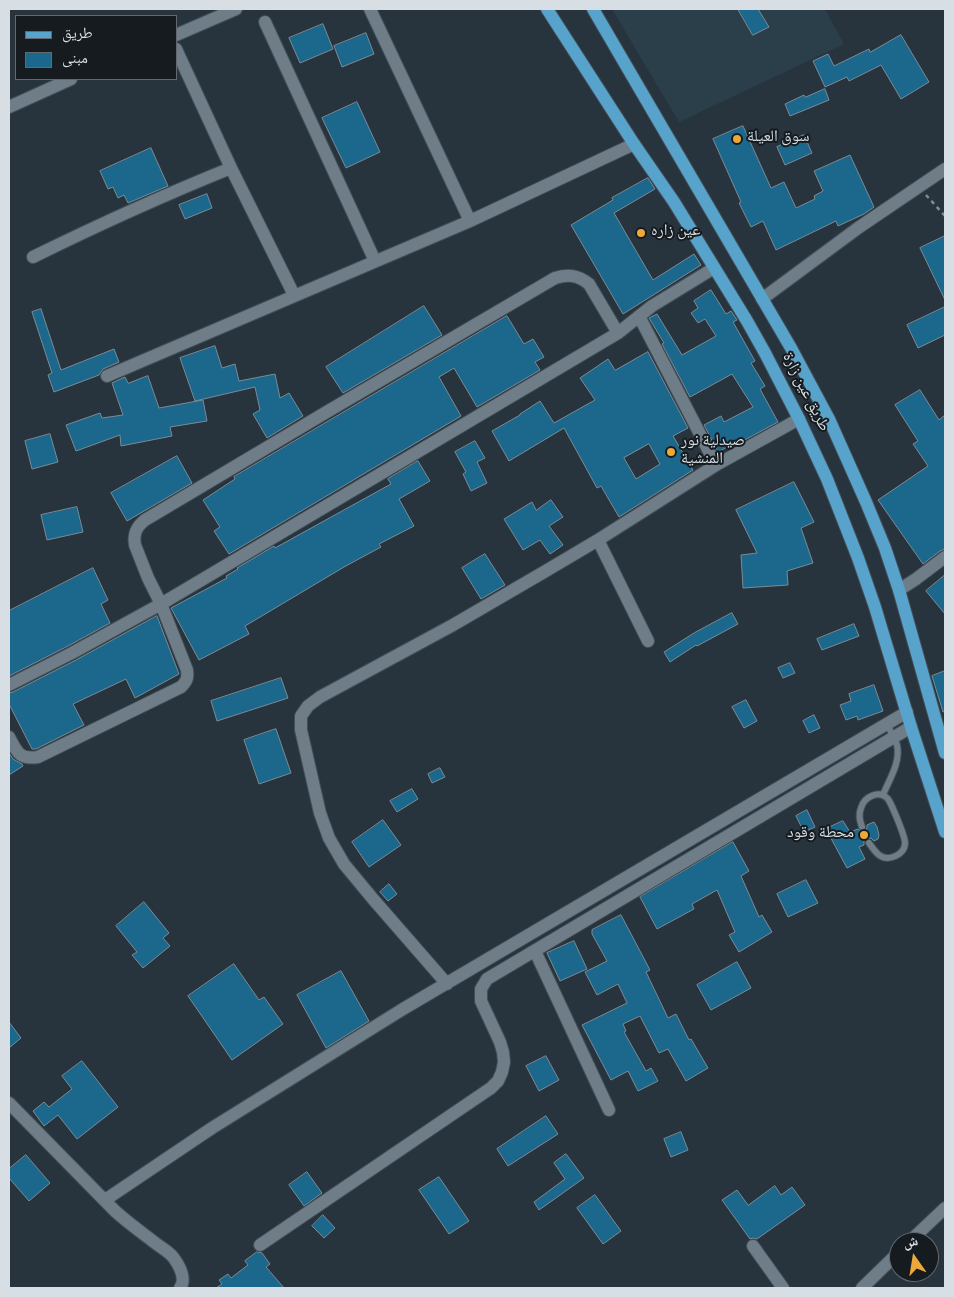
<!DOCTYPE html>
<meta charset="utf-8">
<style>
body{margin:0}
#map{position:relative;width:954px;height:1297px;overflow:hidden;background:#27343d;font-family:Georgia,"Noto Naskh Arabic",serif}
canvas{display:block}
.frame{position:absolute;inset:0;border:10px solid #d7dfe5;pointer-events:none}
.legend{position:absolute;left:15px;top:15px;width:162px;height:65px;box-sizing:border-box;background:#151b1f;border:1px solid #63696e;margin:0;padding:6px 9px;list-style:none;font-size:15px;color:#d7dfe5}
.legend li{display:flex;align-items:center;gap:10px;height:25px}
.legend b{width:25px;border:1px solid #63696e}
.north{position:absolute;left:889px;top:1232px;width:50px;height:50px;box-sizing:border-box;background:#151b1f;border:1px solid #63696e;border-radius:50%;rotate:347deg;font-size:14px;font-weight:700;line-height:20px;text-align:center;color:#d7dfe5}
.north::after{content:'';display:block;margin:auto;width:18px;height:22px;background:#eca93a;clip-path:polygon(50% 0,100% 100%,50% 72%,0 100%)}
</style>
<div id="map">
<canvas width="954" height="1297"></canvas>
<div class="frame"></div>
<ul class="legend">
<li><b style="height:6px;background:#58a3cc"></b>طريق</li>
<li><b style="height:14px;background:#1c678c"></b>مبنى</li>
</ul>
<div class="north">ش</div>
</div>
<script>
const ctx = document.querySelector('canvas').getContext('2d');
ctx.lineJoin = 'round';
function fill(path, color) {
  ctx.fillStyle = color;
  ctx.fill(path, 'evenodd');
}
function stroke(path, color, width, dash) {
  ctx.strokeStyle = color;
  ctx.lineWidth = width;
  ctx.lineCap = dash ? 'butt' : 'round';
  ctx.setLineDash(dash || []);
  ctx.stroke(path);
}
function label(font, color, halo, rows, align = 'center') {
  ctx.font = font + ' Georgia,"Noto Naskh Arabic",serif';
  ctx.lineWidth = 4;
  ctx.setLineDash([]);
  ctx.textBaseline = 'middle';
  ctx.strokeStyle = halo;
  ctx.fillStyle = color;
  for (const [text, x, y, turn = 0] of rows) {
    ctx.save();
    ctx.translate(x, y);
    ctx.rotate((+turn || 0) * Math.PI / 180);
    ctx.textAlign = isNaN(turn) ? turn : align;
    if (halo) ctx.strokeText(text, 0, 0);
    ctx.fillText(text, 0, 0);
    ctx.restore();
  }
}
const built = new Path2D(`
 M612,9H825L844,44L679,122Z`);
const building = new Path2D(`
 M738,9H758L769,27L753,35Z
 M323,24L333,49L300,63L289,38Z
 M366,33L374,54L342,67L334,46Z
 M901,35L929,82L901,99L881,65L849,81L847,77L825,87L813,61L828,54L834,66L869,49L870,52Z
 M825,89L829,100L790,116L785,104L804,95L805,97Z
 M357,102L380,152L346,168L322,118Z
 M743,126L771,188L784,182L796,208L815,199L814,196L823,191L814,171L850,155L874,207L864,214L838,226L836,221L776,250L763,221L751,227L739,203L741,202L713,139Z
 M804,135L812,153L785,165L777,147Z
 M151,148L168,186L128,203L124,195L118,198L113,187L108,189L100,171Z
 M648,178L655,189L614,213L653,280L694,254L701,265L623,314L571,225L613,200L612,198Z
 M207,194L212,208L185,219L179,205Z
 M945,236V300L920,248Z
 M711,290L726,314L731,311L737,320L733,322L755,361L751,363L765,386L760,389L778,422L739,443L738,441L718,452L704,425L721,416L724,422L753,407L732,374L690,397L662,344L664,343L649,318L657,314L682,355L716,336L705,319L698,323L691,313L698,308L694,301Z
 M424,306L442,335L343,393L326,367Z
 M945,307V335L918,348L907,325Z
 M41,309L61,370L114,349L119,362L103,369L99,375L54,392L48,375L52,373L32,312Z
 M507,316L524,344L533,339L544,357L535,362L540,370L477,407L454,368L439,377L461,416L229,554L214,531L220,527L203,500L235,479L234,477Z
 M215,346L222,368L235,364L239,381L275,374L280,398L289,393L303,416L267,438L253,414L260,410L255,387L195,401L180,358Z
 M648,352L688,428L673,436L693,470L619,517L601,486L597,488L564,428L509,461L492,431L520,415V414L540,401L554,423L595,400L580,378L608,359L615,370ZM649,444L660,464L636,479L624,458Z
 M148,376L159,408L203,400L207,421L170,427L172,436L121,446L120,435L76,451L66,425L100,413L102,418L123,415L112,383L125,377L128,383Z
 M920,390L939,420L945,415V549L940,551L923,564L878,500L928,466L913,444L918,441L895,405Z
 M50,434L58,462L32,469L25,441Z
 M475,441L485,458L477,462L487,483L471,491L463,474L466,472L455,452Z
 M177,456L192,483L127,521L111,493Z
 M418,461L430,481L399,499L414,526L379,544L381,547L344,567L245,626L249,634L199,660L171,608L227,578L226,576L238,569L237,568L274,546L275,548L391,484L388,479Z
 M794,482L814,522L801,528L813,563L787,571L788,585L743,588L741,555L757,553L736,510Z
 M551,500L563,517L549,526L563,545L550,554L540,540L523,550L504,519L532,502L536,510Z
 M77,507L83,532L47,540L41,515Z
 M485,554L505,585L481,599L462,568Z
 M93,568L108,600L101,604L110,623L68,646L9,676V611Z
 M945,575V614L926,591Z
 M732,613L738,624L697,646L696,645L670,662L664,652L694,633Z
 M157,616L179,674L135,698L126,679L73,704L84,725L36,749H32L9,704V693L13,692L76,660Z
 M854,624L859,636L822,650L817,639Z
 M790,663L795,673L783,678L778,668Z
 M945,671V711L943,712L932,676Z
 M281,678L288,698L217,721L211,701Z
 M874,685L883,711L858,720L857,716L846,720L840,705L851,701L849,694Z
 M746,700L757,721L744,728L732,707Z
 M814,715L820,728L809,733L803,721Z
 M276,729L291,773L259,784L244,740Z
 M9,753L13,759L22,764L23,766L9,775Z
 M440,768L445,777L432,783L428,774Z
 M412,789L418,799L397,812L390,801Z
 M807,810L815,827L804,832L796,816Z
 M383,820L401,845L369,867L352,842Z
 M843,821L850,832L858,829L861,832H864L867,828V825L874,822L877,827L879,835L878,839L874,841L871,838L866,839L864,841V845L859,847L865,859L847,868L826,829Z
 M733,842L749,871L741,876L759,917L762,915L772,932L739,952L729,935L735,932L717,890L692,904L694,909L657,929L640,897Z
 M806,880L818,903L788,917L777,894Z
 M389,884L397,894L388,901L380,892Z
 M144,902L169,933L163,938L170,946L143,968L132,955L137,952L116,926Z
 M621,915L650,970L646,972L668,1018L676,1014L689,1040L691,1039L708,1068L686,1081L668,1049L659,1053L640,1016L623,1024L626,1031L624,1032L646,1071L651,1068L658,1081L638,1091L628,1071L611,1080L582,1025L627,1003L618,984L597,995L585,972L607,961L592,934V930Z
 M574,941L587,969L560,981L547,953Z
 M737,962L751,988L711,1010L697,985Z
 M234,964L259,1000L264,997L283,1024L232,1060L188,996Z
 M341,971L369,1021L326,1048L297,995Z
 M9,1022L21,1038L9,1048Z
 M546,1056L559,1080L539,1091L526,1066Z
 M82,1061L118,1107L77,1139L58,1115L44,1126L33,1111L44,1102L49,1107L72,1089L62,1076Z
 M546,1116L558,1134L508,1166L497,1149Z
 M681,1132L688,1150L671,1157L664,1139Z
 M566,1154L584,1178L539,1210L534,1202L565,1179L554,1163Z
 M26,1155L50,1183L29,1201L9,1178V1169Z
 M307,1172L322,1193L304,1206L289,1185Z
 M439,1177L469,1221L449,1234L419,1190Z
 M775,1186L781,1195L792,1187L805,1205L757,1239L753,1238L750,1239L722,1200L737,1190L748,1205Z
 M595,1195L621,1231L603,1244L577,1208Z
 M323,1215L335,1228L324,1238L312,1226Z
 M257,1252L262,1253L270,1264L266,1267L284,1288H216L222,1284L219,1280L228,1274L231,1278L248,1265L245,1261Z`);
const path = new Path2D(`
 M926,195L945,216`);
const lane = new Path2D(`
 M883,795C889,780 901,762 897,745C895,738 890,731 887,724
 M862,827C860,821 858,815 861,808C864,797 879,789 888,799C892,805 905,836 905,843C905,855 888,862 879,855C875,852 872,847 869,843`);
const street = new Path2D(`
 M370,9L470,221
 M265,22L375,261
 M176,35L236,9
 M176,49L231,168L294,295
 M9,107L71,79
 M33,257C98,225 164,195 231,168
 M762,299L858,228L945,169
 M639,316L716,465
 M107,376L470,221L634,144
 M598,540L648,641
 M899,590L916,579L945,557
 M9,685L72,653L161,604L618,333L652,306L714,268
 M9,737C17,752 19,760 38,757L181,687C187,681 188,678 187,670L161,604L148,578L135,545C133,534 136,527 145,520L330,410L555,278C568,274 578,275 589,284L618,333
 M535,951L609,1110
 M447,984L373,899L344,864L329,838L320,813L301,730V716L308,706L320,697L453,625L544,572L598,540L716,465L799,419
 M9,1103L115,1211C127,1222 141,1232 154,1242C160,1247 168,1251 173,1257C179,1265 187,1279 180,1288
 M105,1200L212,1128L403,1009L907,712
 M260,1245L491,1088L498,1081L502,1072L504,1062L503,1052L500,1042L481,1001V989L487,979L911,727
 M753,1246L783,1288`);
const secondary = new Path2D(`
 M909,1242L945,1208
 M862,1288L899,1252`);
const primary = new Path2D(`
 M547,9L634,144L674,202L747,321L765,353L799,419L827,479L858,558L875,607L911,727L945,832
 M593,9L791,348L829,419L866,502L885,548L899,590L945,753`);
const markers = [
 [737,139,5,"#eca93a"],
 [641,233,5,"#eca93a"],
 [671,452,5,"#eca93a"],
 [864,835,5,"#eca93a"]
];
const poiNames = [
 ["سوق العيلة",747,139],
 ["عين زاره",651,233],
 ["صيدلية نور",681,443],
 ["المنشية",681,461],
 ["محطة وقود",854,835,"right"]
];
const streetNames = [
 ["طريق عين زارة",804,393,63]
];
fill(built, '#2b3f4b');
fill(building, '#1c678c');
stroke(building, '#7b8b95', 1);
stroke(lane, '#434f56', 8);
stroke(street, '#434f56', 14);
stroke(secondary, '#434f56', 14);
stroke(primary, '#434f56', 14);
stroke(path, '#818c93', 2.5, [4, 4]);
stroke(lane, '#6e7d87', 6);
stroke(street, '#6e7d87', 12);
stroke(secondary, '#6e7d87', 12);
stroke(primary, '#58a3cc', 12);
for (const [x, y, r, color] of markers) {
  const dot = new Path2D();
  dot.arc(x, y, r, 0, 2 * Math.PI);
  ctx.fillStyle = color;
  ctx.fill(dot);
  stroke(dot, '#151b1f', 2);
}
label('16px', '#d7dfe5', '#151b1f', poiNames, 'left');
label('16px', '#d7dfe5', '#151b1f', streetNames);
</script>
